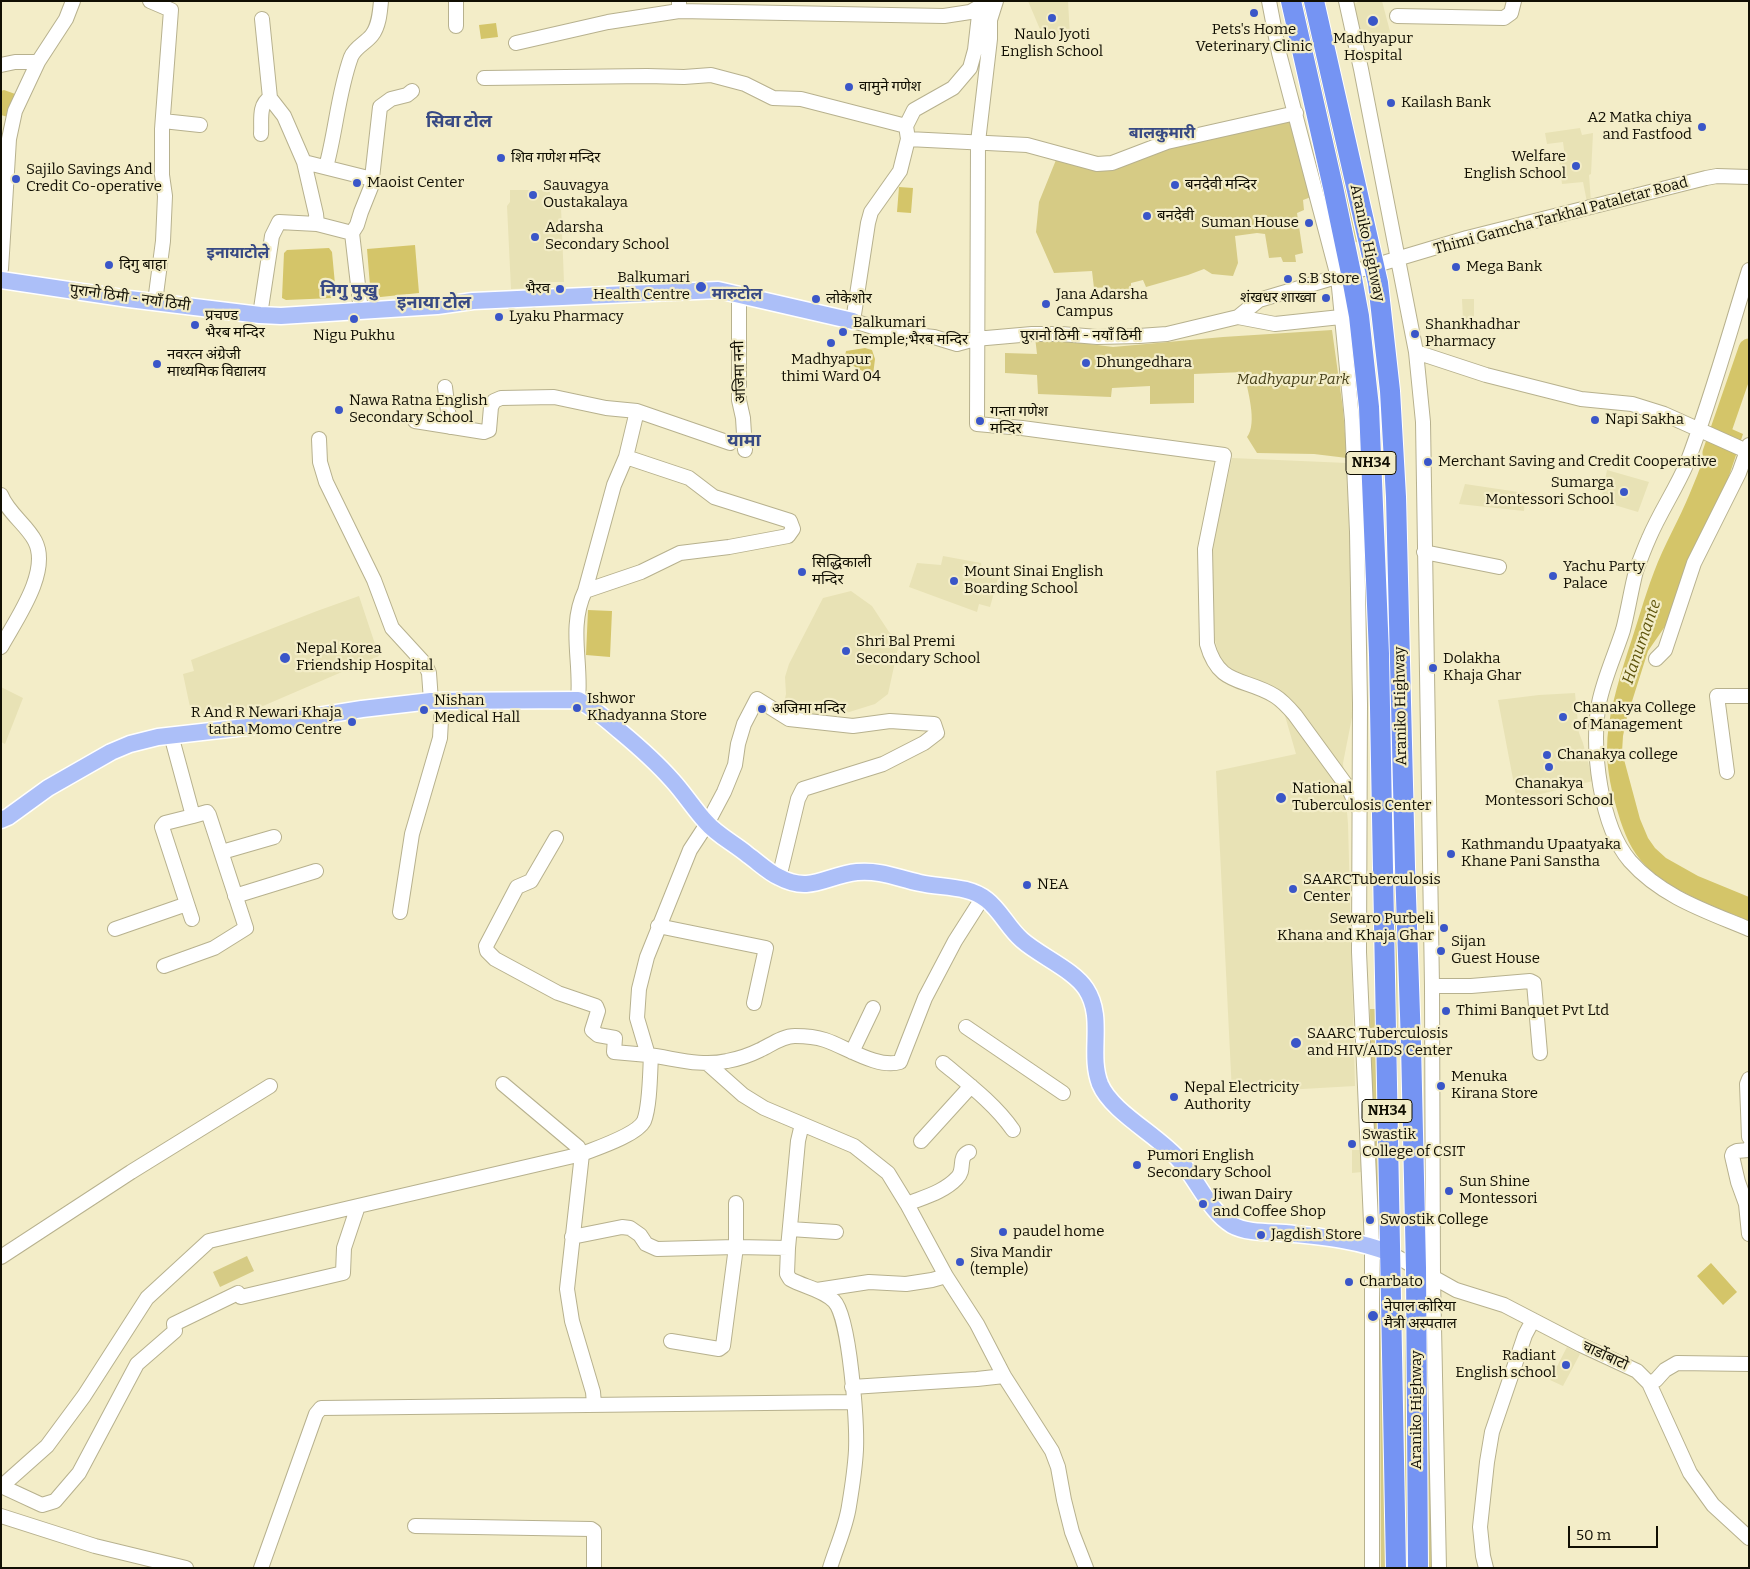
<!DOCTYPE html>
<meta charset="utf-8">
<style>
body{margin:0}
#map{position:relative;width:1750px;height:1569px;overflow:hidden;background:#f3edc8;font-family:Bitter,serif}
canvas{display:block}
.frame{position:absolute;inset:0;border:2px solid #110f03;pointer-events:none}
.scale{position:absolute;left:1568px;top:1526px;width:90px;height:22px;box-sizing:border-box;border:2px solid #110f03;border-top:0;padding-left:6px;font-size:15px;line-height:18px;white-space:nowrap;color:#110f03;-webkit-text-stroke:4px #f3edc8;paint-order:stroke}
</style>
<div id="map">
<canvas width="1750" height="1569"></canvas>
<div class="frame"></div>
<div class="scale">50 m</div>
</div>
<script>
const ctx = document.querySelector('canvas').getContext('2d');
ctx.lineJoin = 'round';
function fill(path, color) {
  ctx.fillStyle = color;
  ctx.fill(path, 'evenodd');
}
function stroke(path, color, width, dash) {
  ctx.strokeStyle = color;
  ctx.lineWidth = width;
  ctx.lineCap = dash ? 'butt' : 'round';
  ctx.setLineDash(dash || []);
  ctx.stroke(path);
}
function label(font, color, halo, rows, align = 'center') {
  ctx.font = font + ' Bitter,"Noto Sans Devanagari",serif';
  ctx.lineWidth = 4.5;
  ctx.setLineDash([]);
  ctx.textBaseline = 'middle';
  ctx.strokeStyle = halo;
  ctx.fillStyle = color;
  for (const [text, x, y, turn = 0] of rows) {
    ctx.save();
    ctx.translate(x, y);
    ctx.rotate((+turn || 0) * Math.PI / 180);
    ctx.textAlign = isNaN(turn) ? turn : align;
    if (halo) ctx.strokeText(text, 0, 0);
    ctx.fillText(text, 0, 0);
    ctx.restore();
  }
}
const built = new Path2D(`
 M1028,1H1068L1070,36L1042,34Z
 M1360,1H1382L1392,39L1364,45L1354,4Z
 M1580,128L1582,135L1593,133L1591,174L1589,175L1591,202H1587L1583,182L1562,184L1559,158L1565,157L1563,142L1547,144L1545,133Z
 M510,190H550V203L561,207L564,282H549L537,288L511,289L507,206L510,202Z
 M1462,299H1474V318L1463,320Z
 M1232,458L1347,463L1354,564L1358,687L1343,763L1348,824L1355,1086L1232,1093L1216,771L1296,754L1277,688L1235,671L1226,665L1220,659L1215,640L1210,556Z
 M1607,470L1649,482L1638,512L1601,501Z
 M1465,484L1525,493L1524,511L1459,504Z
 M943,556L981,563L982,570L999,575L990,607L979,604L977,612L909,587L917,563L941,565Z
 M851,591L872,606L889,632L900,639L888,694L875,704L846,713L828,711L821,717L782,712L786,694L785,677L789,664L823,598Z
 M359,596L379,656L256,709L206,716L190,707L183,674L194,671L191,660L317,611Z
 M1,687L23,698L5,744L1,742Z
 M1575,693L1579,733L1583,743L1593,781L1517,800L1498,700L1539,695Z
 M1352,1150H1361L1362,1172L1352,1173Z
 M1567,1347L1580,1354L1563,1386L1550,1380Z`);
const green = new Path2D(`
 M1302,1H1306L1357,242L1353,243Z
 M1292,116L1311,197L1303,200L1304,210L1297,213L1303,253L1295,255L1296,262H1283L1281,257L1269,258L1265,234L1257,233L1235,236L1238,263L1233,276L1212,274L1204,269L1188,275L1146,287L1143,280L1131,283V289L1112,292L1110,287L1094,288L1092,271L1054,273L1036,232L1039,202L1058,155L1097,168L1167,147Z
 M1332,330L1343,409L1347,458L1314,454L1257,453L1247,437C1258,423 1247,389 1244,372L1194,374V403L1150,404V386L1112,388L1111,397L1038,394L1037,375L1005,373V353L1037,354L1035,337L1113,347L1223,337Z
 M1381,395H1384C1393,670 1399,944 1398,1219L1387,506Z
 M1370,1009H1376L1380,1222L1376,1223L1371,1103Z
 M247,1256L254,1271L220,1287L213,1272Z
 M1426,1310L1435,1568H1428Z
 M1405,1311L1410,1568H1405Z
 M1381,1314L1387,1568H1381L1380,1337V1315Z`);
const water = new Path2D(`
 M496,23L498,37L481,39L479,25Z
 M4,90L18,95L11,118L1,115V91Z
 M899,187L913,188L911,213L897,212Z
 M415,245L419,293L371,298L367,249Z
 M329,248L332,252L336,295L333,298L286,300L282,298L284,253L287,250Z
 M865,348L872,350L875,359L873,375C863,372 850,366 845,357L846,351Z
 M1716,422L1743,434L1724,491L1685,568L1674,605L1666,625L1648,651L1627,717L1623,736L1622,752L1640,819L1648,838L1655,848L1666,858L1698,876L1749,897V921C1714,906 1674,893 1646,866C1631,851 1624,833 1618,813C1612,793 1607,772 1607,750C1607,717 1618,683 1628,651C1637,625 1644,598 1654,572C1664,545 1679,520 1690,493C1700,470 1708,446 1716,422Z
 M588,610L612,611L610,657L586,655Z
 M1711,1263L1737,1292L1723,1305L1697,1276Z`);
const river = new Path2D(`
 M1713,453L1749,349`);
const minor = new Path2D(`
 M150,1L171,10L162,129V175L165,196L163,241L155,302
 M679,1V11L944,16L970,12L986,3
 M996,1L990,20V39L978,142L977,424L1022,428L1224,455L1205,549L1207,644C1219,687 1244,677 1275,696C1283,701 1289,708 1295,715L1349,789L1357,807
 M1269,1L1279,53L1338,277L1352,420L1357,532L1360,704L1359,952L1372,1245V1568
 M1346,1L1361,69L1416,352L1423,422L1432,986L1433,1278L1439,1568
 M980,6L975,50L970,68L953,88L914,110L906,126L908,139L900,171L871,212L868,223L853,321L894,333L934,337L957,344L975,339L1032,334H1061L1097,337L1139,336L1167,334L1238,317L1259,300L1467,238L1706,178L1717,176L1749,177
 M1397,16L1504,18L1511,13L1514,1
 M262,19L270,98L284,116L304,162L316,214L317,224
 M456,26V1
 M516,43L608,22L679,11
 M1,65L15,62H38
 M484,78L647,76L684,77L711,75L745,84L773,98L801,99L906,126
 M163,121L200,125
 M261,134C262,121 258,105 270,98
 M908,139L1027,145L1097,164L1112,163L1167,142L1296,113
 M304,162L372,179
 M326,167C336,131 338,93 351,57C355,47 366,43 372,35C379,26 380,12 381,1
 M1,269L9,139L15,111L38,62L66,19L73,1
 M1749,270C1729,334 1711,400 1687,463C1676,489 1660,512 1649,538C1644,549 1640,560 1636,571C1631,590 1628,611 1623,630C1615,655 1604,678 1599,703C1591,748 1600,826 1630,861C1662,897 1706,911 1749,929
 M739,294V400L743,418L745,450
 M361,311L352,233L357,225L361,212L371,187L380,107L391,99L407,95L412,91
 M260,315L272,236L279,222L317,224L352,233
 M1238,317L1275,324L1350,316
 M1416,352L1486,375L1581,399L1632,404L1664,414L1749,452
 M445,387L450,427
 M415,421L484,432L489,430L491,407L494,401L501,398L554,397L606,408L637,411L730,443
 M319,439L320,462L326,482L374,580L392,628L425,664L429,673L431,701
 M1,495C8,513 27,525 35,541C51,572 15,621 1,647
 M1424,552L1499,567
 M585,591L641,572L680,553L729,547L788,536L793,529L790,521L714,497L689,478L626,457
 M1656,659L1665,650L1694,563L1739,473L1749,445
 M578,700C582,663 568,627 585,591L614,485L626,457L637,411
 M171,735L193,816L165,823L162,827L192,919
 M1727,772L1717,696H1749
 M556,838L531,881L517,887L486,946L487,951L495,959L558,993L596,1006L598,1011L592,1030L598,1035L615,1038L614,1052L648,1055
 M222,852L274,837
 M779,878L798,799L803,789L883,764L924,743L937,733L934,724L890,721L853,726L789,719L757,699L744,724L738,744L735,765L724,792L707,824L690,850L647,957L639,989L637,1018L648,1055C674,1058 700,1067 727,1061C738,1059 750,1055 760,1050C771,1045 782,1036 795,1036C804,1036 816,1037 825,1040C846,1047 878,1069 900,1062L925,998L955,941L983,897
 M235,896L316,871
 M400,912L412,834L440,738L442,701
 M658,926L766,948L754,1003
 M115,929L187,904
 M164,966L214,948L246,928L209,815L207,812L193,816
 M1432,986H1471L1530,981L1534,983L1540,1053
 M966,1027L1063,1093
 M852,1052L873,1008
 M707,1063L743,1095L764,1108L854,1146L888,1173L907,1204L946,1276L977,1324L1004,1376L1052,1451L1058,1467L1064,1500L1072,1532L1086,1568
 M943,1063C967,1083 995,1104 1013,1130
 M1749,1079L1747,1084L1749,1137
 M802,1124L798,1141L788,1248L787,1274L790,1279C804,1287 822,1289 834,1301C850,1317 857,1424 856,1450C855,1468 852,1488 849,1506C846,1527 836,1548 830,1568
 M921,1141L971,1086
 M1749,1148L1748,1150L1737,1151L1733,1153L1732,1156L1738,1182L1746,1204L1749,1234
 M907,1204C924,1197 944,1192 957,1178C966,1170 957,1157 969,1152
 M790,1229L836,1232
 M572,1237L622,1227L630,1228L640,1235L646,1244L657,1249L736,1247L788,1248
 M1390,1253L1456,1290L1504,1305L1581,1345L1637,1371L1649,1383L1690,1473L1713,1505L1749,1538
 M1,1257L131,1172L270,1086
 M817,1290L869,1282L906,1284L932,1280L946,1276
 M671,1341L719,1349L723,1346L736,1247V1203
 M1649,1383L1656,1380L1665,1370L1677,1363L1749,1364
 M852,1387L977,1379L1004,1376
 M594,1404L593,1392L572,1321L567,1289L582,1154C597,1148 637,1135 644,1121C650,1106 650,1073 651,1055
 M1,1486L42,1505L55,1501L79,1473L137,1364L175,1331L174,1324L238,1293L241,1297L343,1273L344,1248L358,1206L582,1154L578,1147L503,1084
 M2,1486L47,1446L84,1396L147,1298L209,1241L358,1206
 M1,1516L95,1546L186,1568
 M415,1526L591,1529L594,1531V1568
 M261,1568L316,1414L321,1408L854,1402
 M1486,1568L1483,1556L1480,1527L1487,1462L1492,1432L1525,1335L1533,1320`);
const major = new Path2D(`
 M1,280L129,299L260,315L281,316L437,306L473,301L718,290L853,321
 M1,820L8,817L48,788L111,752L130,744L158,737L255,726L362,709L431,701L578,700C594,708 607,720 621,732C639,747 656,762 672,780C684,793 694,809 706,822C717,835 735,844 748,855C758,862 768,872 779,877C810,894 827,875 857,872C881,870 897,878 920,883C942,888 968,885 987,900C1001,911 1008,928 1022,940C1040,956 1074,970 1086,989C1105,1018 1088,1053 1100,1084C1112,1113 1160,1136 1181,1162C1197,1180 1210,1212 1232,1225C1246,1233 1268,1232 1285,1233C1322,1237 1355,1239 1390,1253`);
const highway = new Path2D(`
 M1291,1L1333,187L1351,273L1359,316L1369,407L1379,654L1396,1568
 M1314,1L1378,283L1390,391L1396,497L1405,867L1411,1044L1416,1268L1418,1568`);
const markers = [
 [1254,13,5,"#3a56c8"],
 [1052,18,5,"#3a56c8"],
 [1373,21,6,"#3a56c8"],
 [849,87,5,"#3a56c8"],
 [1391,103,5,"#3a56c8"],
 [1702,127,5,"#3a56c8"],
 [501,158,5,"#3a56c8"],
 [1576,166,5,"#3a56c8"],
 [16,179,5,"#3a56c8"],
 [357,183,5,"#3a56c8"],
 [1175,185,5,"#3a56c8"],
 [533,195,5,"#3a56c8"],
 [1147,216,5,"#3a56c8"],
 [1309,223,5,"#3a56c8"],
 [535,237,5,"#3a56c8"],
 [109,265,5,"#3a56c8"],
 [1456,267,5,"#3a56c8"],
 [1288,279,5,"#3a56c8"],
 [701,287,6,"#3a56c8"],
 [560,289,5,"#3a56c8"],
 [1326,298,5,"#3a56c8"],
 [816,299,5,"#3a56c8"],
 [1046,304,5,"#3a56c8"],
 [499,317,5,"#3a56c8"],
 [354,319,5,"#3a56c8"],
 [195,325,5,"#3a56c8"],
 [843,332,5,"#3a56c8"],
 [1415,334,5,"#3a56c8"],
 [831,343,5,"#3a56c8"],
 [1086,363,5,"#3a56c8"],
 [157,364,5,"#3a56c8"],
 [339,410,5,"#3a56c8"],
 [1595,420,5,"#3a56c8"],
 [980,421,5,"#3a56c8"],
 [1428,462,5,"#3a56c8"],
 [1624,492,5,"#3a56c8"],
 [802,572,5,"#3a56c8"],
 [1553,576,5,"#3a56c8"],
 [954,581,5,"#3a56c8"],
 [846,651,5,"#3a56c8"],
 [285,658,6,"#3a56c8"],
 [1433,668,5,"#3a56c8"],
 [577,708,5,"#3a56c8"],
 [762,709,5,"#3a56c8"],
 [424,710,5,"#3a56c8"],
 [1563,717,5,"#3a56c8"],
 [352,722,5,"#3a56c8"],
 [1547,755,5,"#3a56c8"],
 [1549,767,5,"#3a56c8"],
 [1281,798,6,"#3a56c8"],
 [1451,854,5,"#3a56c8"],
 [1027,885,5,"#3a56c8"],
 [1293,889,5,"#3a56c8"],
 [1444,928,5,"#3a56c8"],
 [1441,951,5,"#3a56c8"],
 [1446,1011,5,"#3a56c8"],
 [1296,1043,6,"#3a56c8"],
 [1441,1086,5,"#3a56c8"],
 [1174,1097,5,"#3a56c8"],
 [1352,1144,5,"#3a56c8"],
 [1137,1165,5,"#3a56c8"],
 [1449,1191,5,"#3a56c8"],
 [1203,1204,5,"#3a56c8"],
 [1370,1220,5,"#3a56c8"],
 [1003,1232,5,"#3a56c8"],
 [1261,1235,5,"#3a56c8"],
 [960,1262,5,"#3a56c8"],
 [1349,1282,5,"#3a56c8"],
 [1373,1316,6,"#3a56c8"],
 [1566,1365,5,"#3a56c8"]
];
const shields = [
 [1371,463,50],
 [1387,1111,50]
];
const shieldNames = [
 ["NH34",1371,463],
 ["NH34",1387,1111]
];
const poiNames = [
 ["Pets's Home",1254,30,"center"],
 ["Veterinary Clinic",1254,47,"center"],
 ["Naulo Jyoti",1052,35,"center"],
 ["English School",1052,52,"center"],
 ["Madhyapur",1373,39,"center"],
 ["Hospital",1373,56,"center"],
 ["वामुने गणेश",859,87],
 ["Kailash Bank",1401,103],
 ["A2 Matka chiya",1692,118,"right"],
 ["and Fastfood",1692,135,"right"],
 ["Welfare",1566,157,"right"],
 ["English School",1566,174,"right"],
 ["शिव गणेश मन्दिर",511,158],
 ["Sajilo Savings And",26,170],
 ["Credit Co-operative",26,187],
 ["Maoist Center",367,183],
 ["बनदेवी मन्दिर",1185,185],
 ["Sauvagya",543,186],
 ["Oustakalaya",543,203],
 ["बनदेवी",1157,216],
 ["Suman House",1299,223,"right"],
 ["Adarsha",545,228],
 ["Secondary School",545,245],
 ["दिगु बाहा",119,265],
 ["Mega Bank",1466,267],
 ["Balkumari",690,278,"right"],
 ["Health Centre",690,295,"right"],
 ["S.B Store",1298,279],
 ["भैरव",550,289,"right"],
 ["Jana Adarsha",1056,295],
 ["Campus",1056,312],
 ["शंखधर शाख्वा",1316,298,"right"],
 ["लोकेशोर",826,299],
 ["प्रचण्ड",205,316],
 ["भैरब मन्दिर",205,333],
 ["Lyaku Pharmacy",509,317],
 ["Balkumari",853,323],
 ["Temple;भैरब मन्दिर",853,340],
 ["Shankhadhar",1425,325],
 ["Pharmacy",1425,342],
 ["Nigu Pukhu",354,336,"center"],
 ["नवरत्न अंग्रेजी",167,355],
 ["माध्यमिक विद्यालय",167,372],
 ["Madhyapur",831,360,"center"],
 ["thimi Ward 04",831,377,"center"],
 ["Dhungedhara",1096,363],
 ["Nawa Ratna English",349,401],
 ["Secondary School",349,418],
 ["गन्ता गणेश",990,412],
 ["मन्दिर",990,429],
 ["Napi Sakha",1605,420],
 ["Merchant Saving and Credit Cooperative",1438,462],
 ["Sumarga",1614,483,"right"],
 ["Montessori School",1614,500,"right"],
 ["सिद्धिकाली",812,563],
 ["मन्दिर",812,580],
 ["Yachu Party",1563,567],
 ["Palace",1563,584],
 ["Mount Sinai English",964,572],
 ["Boarding School",964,589],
 ["Shri Bal Premi",856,642],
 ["Secondary School",856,659],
 ["Nepal Korea",296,649],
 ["Friendship Hospital",296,666],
 ["Dolakha",1443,659],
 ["Khaja Ghar",1443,676],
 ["Ishwor",587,699],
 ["Khadyanna Store",587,716],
 ["Nishan",434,701],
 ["Medical Hall",434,718],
 ["Chanakya College",1573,708],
 ["of Management",1573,725],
 ["अजिमा मन्दिर",772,709],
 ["R And R Newari Khaja",342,713,"right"],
 ["tatha Momo Centre",342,730,"right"],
 ["Chanakya college",1557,755],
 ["Chanakya",1549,784,"center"],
 ["Montessori School",1549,801,"center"],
 ["National",1292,789],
 ["Tuberculosis Center",1292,806],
 ["Kathmandu Upaatyaka",1461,845],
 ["Khane Pani Sanstha",1461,862],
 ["SAARCTuberculosis",1303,880],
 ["Center",1303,897],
 ["NEA",1037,885],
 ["Sewaro Purbeli",1434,919,"right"],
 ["Khana and Khaja Ghar",1434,936,"right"],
 ["Sijan",1451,942],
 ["Guest House",1451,959],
 ["Thimi Banquet Pvt Ltd",1456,1011],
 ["SAARC Tuberculosis",1307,1034],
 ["and HIV/AIDS Center",1307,1051],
 ["Menuka",1451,1077],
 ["Kirana Store",1451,1094],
 ["Nepal Electricity",1184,1088],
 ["Authority",1184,1105],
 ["Swastik",1362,1135],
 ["College of CSIT",1362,1152],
 ["Pumori English",1147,1156],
 ["Secondary School",1147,1173],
 ["Sun Shine",1459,1182],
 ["Montessori",1459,1199],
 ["Jiwan Dairy",1213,1195],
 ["and Coffee Shop",1213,1212],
 ["Swostik College",1380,1220],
 ["paudel home",1013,1232],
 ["Jagdish Store",1271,1235],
 ["Siva Mandir",970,1253],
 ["(temple)",970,1270],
 ["Charbato",1359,1282],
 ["नेपाल कोरिया",1384,1307],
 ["मैत्री अस्पताल",1384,1324],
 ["Radiant",1556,1356,"right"],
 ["English school",1556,1373,"right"]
];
const streetNames = [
 ["Thimi Gamcha Tarkhal Pataletar Road",1561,216,-15],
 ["Araniko Highway",1367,243,78],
 ["पुरानो ठिमी - नयाँ ठिमी",130,298,8],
 ["पुरानो ठिमी - नयाँ ठिमी",1081,336],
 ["अजिमा ननी",740,372,-92],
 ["Araniko Highway",1401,706,-91],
 ["चार्डोबाटो",1605,1356,25],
 ["Araniko Highway",1417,1410,-90]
];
const parkNames = [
 ["Madhyapur Park",1293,380]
];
const neighbourhoodNames = [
 ["बालकुमारी",1162,134],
 ["इनायाटोले",238,254],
 ["मारुटोल",737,295]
];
const waterNames = [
 ["Hanumante",1642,642,-71]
];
const quarterNames = [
 ["सिवा टोल",459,122],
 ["निगु पुखु",349,291],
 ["इनाया टोल",434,303],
 ["यामा",744,441]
];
fill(built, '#e8e2b5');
fill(green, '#d6cb85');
fill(water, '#d4c569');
stroke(river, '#d4c569', 21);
stroke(minor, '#b7b18e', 16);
stroke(major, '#fff', 19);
stroke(highway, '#fff', 22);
stroke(minor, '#fff', 14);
stroke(major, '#acbff8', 16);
stroke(highway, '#7594f3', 20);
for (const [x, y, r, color] of markers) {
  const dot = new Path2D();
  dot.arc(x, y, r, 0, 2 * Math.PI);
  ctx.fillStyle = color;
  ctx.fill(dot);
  stroke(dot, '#f3edc8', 2);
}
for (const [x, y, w] of shields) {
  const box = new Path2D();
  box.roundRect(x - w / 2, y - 11.5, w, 23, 4);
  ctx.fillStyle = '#f3edc8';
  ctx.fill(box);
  stroke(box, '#110f03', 1);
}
label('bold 14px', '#110f03', null, shieldNames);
label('15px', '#110f03', '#f3edc8', poiNames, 'left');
label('15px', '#110f03', '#f3edc8', streetNames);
label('italic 15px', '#49431c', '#f3edc8', parkNames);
label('bold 16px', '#374984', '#f3edc8', neighbourhoodNames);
label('italic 16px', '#5d530a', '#f3edc8', waterNames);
label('bold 18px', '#374984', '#f3edc8', quarterNames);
</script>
